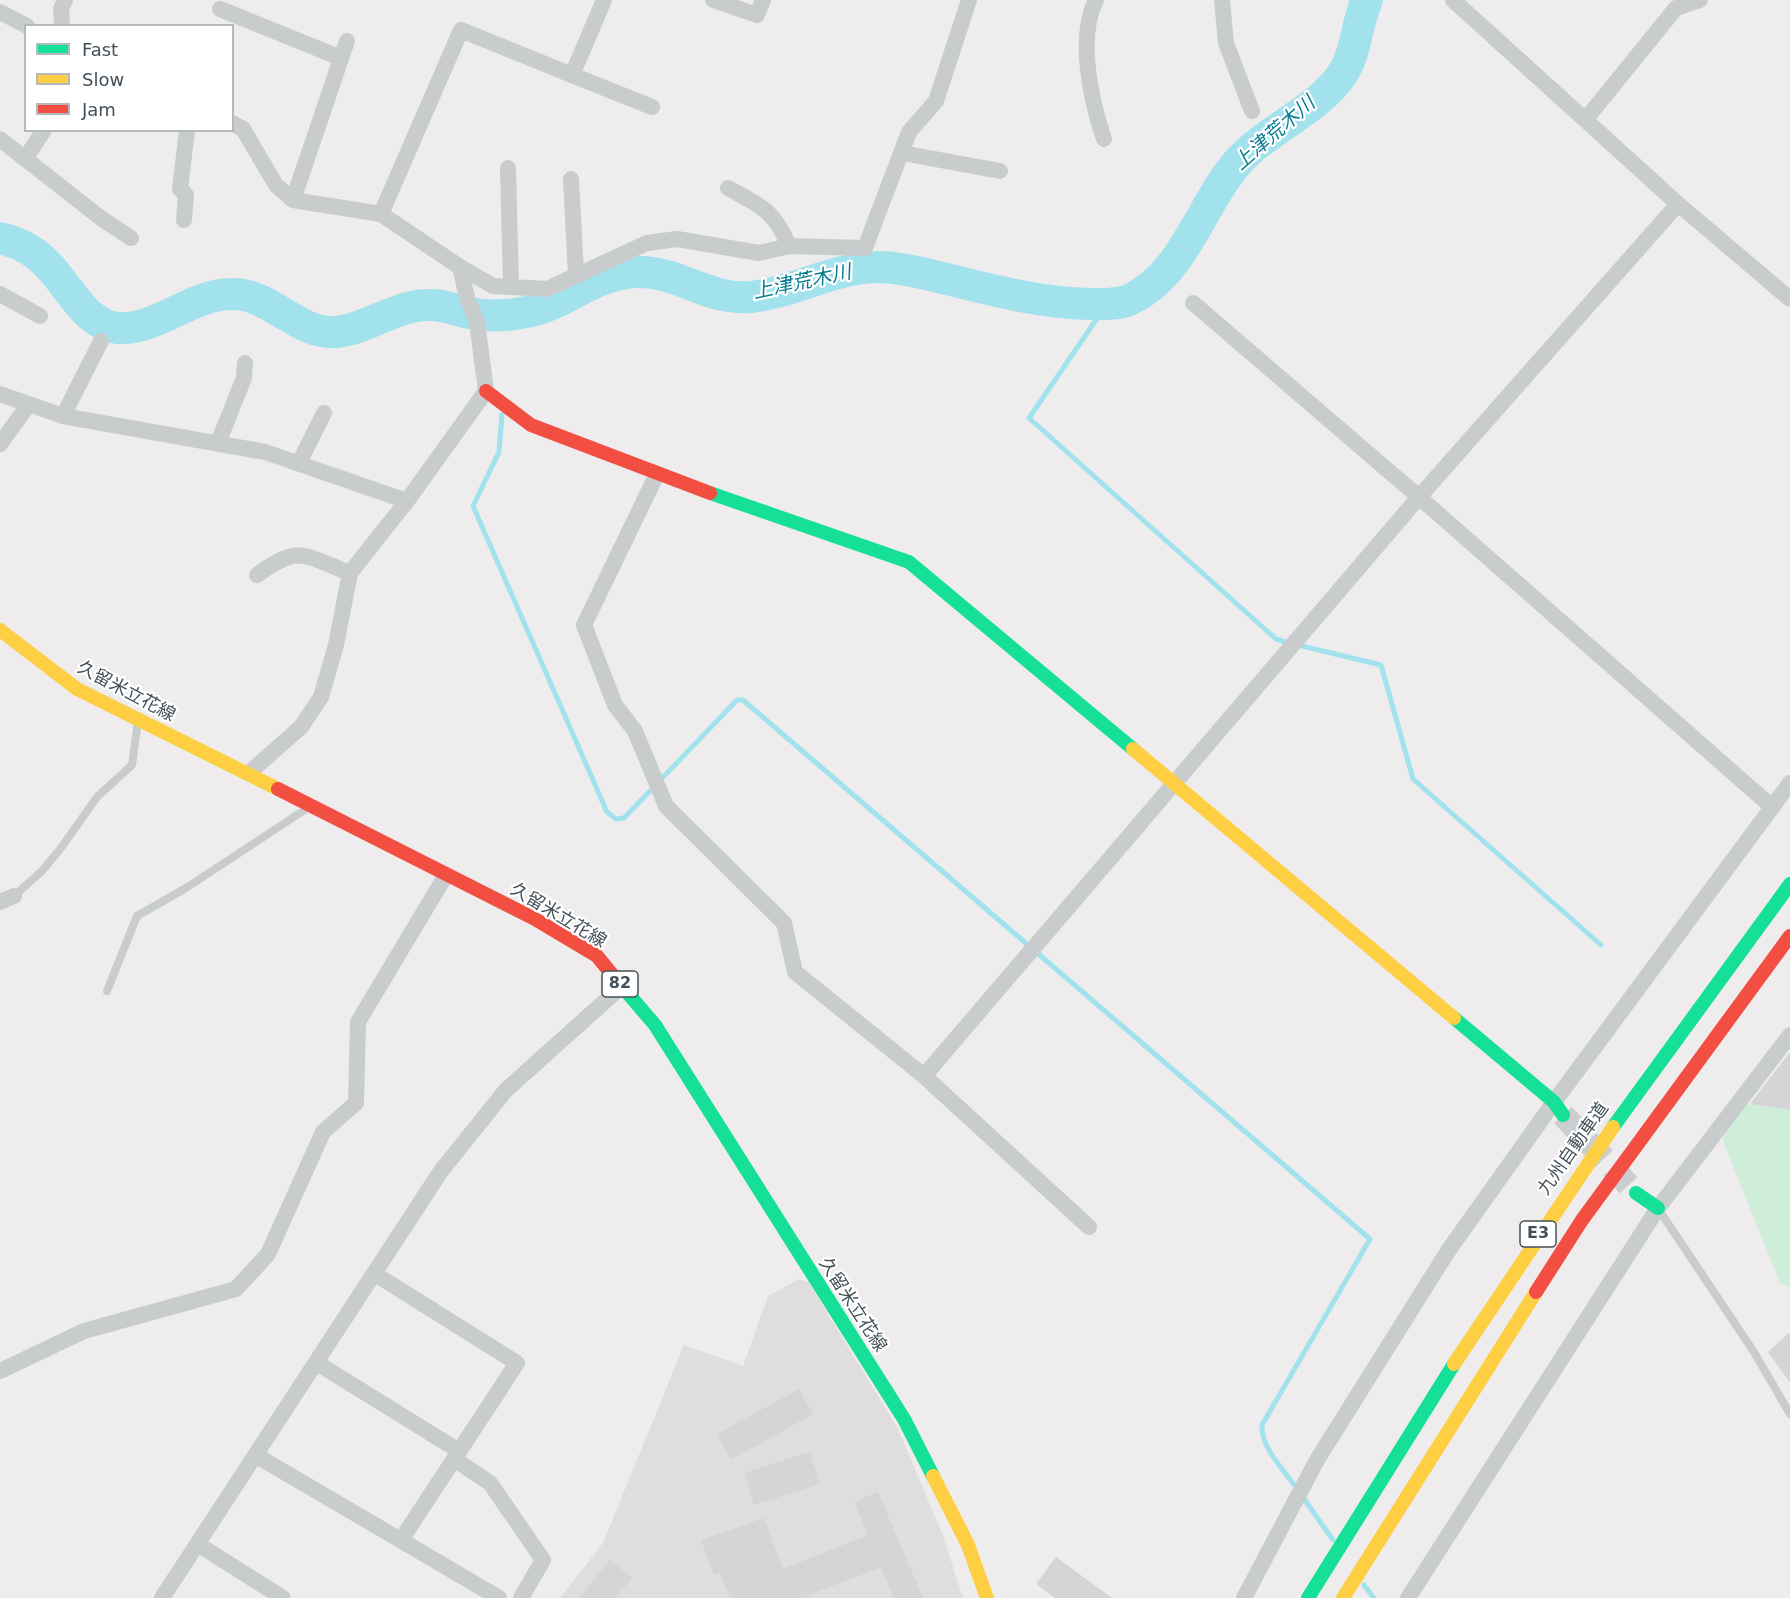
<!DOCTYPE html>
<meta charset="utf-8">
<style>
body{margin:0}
#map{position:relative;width:1790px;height:1598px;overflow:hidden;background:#eeecec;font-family:"DejaVu Sans",sans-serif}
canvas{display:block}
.legend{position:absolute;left:24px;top:24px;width:210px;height:108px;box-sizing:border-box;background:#fff;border:2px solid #b4b9bd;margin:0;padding:8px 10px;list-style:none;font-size:18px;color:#435059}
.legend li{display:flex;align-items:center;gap:12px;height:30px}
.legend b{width:30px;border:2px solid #b4b9bd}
</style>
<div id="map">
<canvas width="1790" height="1598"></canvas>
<ul class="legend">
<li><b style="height:8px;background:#16e098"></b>Fast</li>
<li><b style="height:8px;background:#ffcf43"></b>Slow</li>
<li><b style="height:8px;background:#f24e42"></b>Jam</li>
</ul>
</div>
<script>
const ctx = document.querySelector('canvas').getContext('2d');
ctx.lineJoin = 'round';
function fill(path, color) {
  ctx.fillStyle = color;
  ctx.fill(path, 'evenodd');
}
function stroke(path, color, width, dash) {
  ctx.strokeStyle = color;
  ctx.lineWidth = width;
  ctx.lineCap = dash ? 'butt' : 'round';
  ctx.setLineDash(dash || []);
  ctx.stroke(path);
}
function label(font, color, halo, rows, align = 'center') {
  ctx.font = font + ' "DejaVu Sans","Noto Sans JP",sans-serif';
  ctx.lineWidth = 4.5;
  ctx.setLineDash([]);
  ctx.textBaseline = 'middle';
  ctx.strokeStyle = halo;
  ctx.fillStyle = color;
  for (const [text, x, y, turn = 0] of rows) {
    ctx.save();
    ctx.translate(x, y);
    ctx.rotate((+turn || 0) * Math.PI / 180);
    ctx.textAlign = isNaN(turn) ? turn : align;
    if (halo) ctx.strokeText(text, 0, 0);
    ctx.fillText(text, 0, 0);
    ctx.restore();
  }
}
const education = new Path2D(`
 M799,1279L809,1283L898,1429L942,1533L963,1598H560L603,1543L684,1345L743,1366L768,1296Z`);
const green = new Path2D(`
 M1749,1104L1790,1110V1287L1780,1283L1723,1141L1731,1115Z`);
const stream = new Path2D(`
 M1107,304L1029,418L1276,639L1289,643
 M502,414L499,452L473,506L607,812L616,819L624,818L737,700H743L1370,1239L1262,1425C1260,1447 1285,1471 1297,1489
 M1298,645L1381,665L1413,779L1601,945
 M1302,1496L1333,1540
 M1364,1585L1374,1598`);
const river = new Path2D(`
 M0,238C18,242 35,251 48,265C68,285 86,326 118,328C159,330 191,294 232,294C270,293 298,335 336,332C368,329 396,305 428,305C445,304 459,312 475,314C493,317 514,315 531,311C570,302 591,275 635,272C679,270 707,301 751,297C794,292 834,268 876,267C903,267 929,275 955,281C1000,292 1043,303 1089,304C1102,304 1117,305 1129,300C1184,275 1200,206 1237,163C1267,129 1315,112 1341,76C1357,53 1356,24 1367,0`);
const building = new Path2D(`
 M1790,1052V1110L1750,1104Z
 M1790,1332V1383L1768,1352Z
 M799,1389L813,1414L731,1460L717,1434Z
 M810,1452L820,1484L754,1505L744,1473Z
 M878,1492L923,1598H894L881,1567L802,1598H730L720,1573L714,1575L701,1540L764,1518L783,1569L868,1535L854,1502Z
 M1056,1557L1112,1598H1055L1036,1584Z
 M610,1560L632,1578L615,1598H579Z`);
const secondaryTunnel = new Path2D(`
 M1563,1115L1636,1193`);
const lane = new Path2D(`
 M14,896L42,871L61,848L97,797L132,765L138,721
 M107,991L137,916L186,888L306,809
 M1659,1210L1754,1352L1790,1414`);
const street = new Path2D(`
 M713,0L757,15L763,0
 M1096,0C1077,37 1091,101 1104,139
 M1222,0L1226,43L1252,111
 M1453,0L1678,204L1790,299
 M220,9L341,58
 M0,12L27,26
 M62,26L61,9L65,0
 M572,75L652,107
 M1586,119L1676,8L1700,0
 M232,123L243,129L276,185L293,200L381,214L460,267L467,298L477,322L486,391L407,501L350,573L336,645L321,697L301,727L249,773
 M0,139L102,219L131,238
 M902,153L1000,171
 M25,159L44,130
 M508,168L511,287
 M571,179L576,274
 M728,188C761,206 774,210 789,246L865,248L909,132L936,101L969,0
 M293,200L347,41
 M381,214L461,30L572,75L604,0
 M184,220L186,195L180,189L187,130
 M460,267L493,286L547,289L647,243L677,239L759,253L789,246
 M0,294L40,316
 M1193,303L1419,497L1771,806
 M0,394L63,416L265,452L407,501
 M63,416L101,341
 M218,443L244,378L245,363
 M0,444L29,404
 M299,463L324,413
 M657,474L584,625L615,705L635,731L666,806L784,923L795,972L924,1076L1089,1227
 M257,575C300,544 303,555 350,573
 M0,902L14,896
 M924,1076L1419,497L1678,204
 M375,1274L517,1363L401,1540
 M317,1363L459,1451
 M0,1371L84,1331L236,1289L268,1254L323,1132L356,1103L358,1022L446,875
 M257,1456L499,1598
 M454,1459L490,1483L543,1560L521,1598
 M199,1545L283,1598
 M162,1598L441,1171L506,1090L622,986
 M1244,1598L1317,1460L1448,1251L1554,1102L1790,783
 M1408,1598L1658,1208L1790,1035`);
const fast = new Path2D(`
 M710,493L909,562L1133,749
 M619,983L655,1025L904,1419L933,1476
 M1454,1018L1554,1102L1563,1115
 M1613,1127L1790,884
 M1636,1193L1658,1208
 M1308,1598L1454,1364`);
const slow = new Path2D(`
 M0,630L77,689L278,789
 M1133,749L1454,1018
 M1454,1364L1613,1127
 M933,1476L968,1545L987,1598
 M1343,1598L1536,1292`);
const jam = new Path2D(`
 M486,391L531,425L710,493
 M278,789L535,919L597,956L619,983
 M1536,1292L1582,1220L1790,936`);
const shields = [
 [620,984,36],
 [1538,1234,36]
];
const shieldNames = [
 ["82",620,984],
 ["E3",1538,1234]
];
const streetNames = [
 ["久留米立花線",126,692,28],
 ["久留米立花線",558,916,31],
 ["九州自動車道",1574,1149,-55],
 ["久留米立花線",852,1305,57]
];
const waterNames = [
 ["上津荒木川",1275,134,-41],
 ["上津荒木川",802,283,-12]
];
fill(education, '#dfddde');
fill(green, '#cfeed9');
stroke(stream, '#a2e2ed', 5);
stroke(river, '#a2e2ed', 32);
fill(building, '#d5d4d7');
stroke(secondaryTunnel, '#cccdcf', 24, [24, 12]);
stroke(lane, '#c8cccd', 8);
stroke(street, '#c8cccd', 16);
stroke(fast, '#16e098', 14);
stroke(slow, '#ffcf43', 14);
stroke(jam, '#f24e42', 14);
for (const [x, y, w] of shields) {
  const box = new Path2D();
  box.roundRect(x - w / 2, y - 13, w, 26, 4.5);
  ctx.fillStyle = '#fff';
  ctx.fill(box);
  stroke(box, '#435059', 1.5);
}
label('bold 16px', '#435059', null, shieldNames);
label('18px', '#435059', '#fff', streetNames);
label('italic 20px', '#087d92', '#fff', waterNames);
</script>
